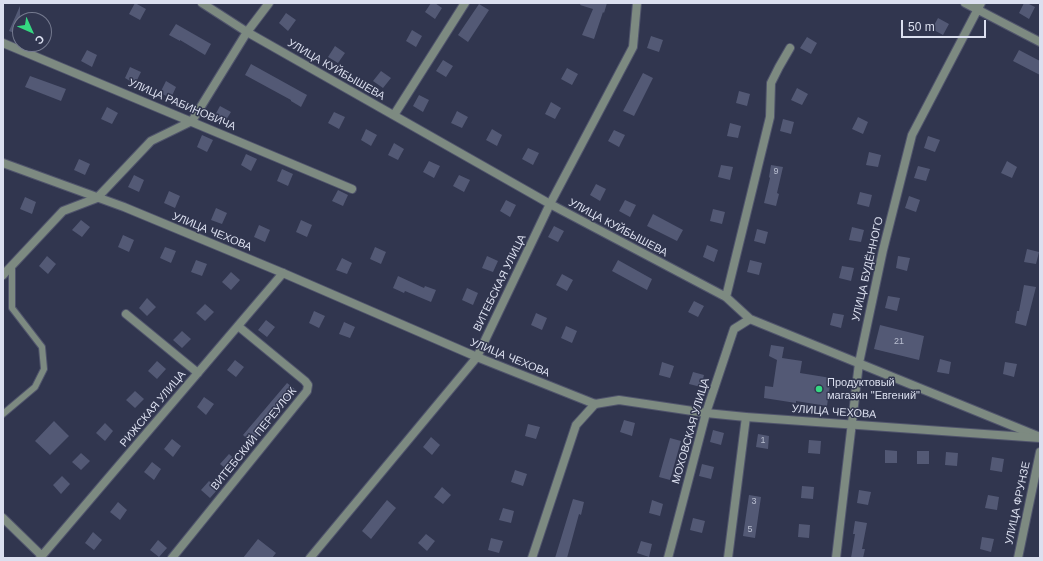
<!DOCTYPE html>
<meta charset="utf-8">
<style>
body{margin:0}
#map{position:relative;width:1043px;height:561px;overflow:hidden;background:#31364f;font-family:Arial,sans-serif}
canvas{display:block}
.frame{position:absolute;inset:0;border:4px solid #dbdfef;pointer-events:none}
.north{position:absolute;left:12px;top:12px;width:40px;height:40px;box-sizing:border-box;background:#31364f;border:1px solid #757a8f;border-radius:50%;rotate:135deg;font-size:11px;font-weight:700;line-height:16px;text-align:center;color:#dbdfef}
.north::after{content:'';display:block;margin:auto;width:14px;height:18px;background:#35d881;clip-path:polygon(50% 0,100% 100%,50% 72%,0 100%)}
.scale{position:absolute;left:901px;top:20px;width:85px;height:18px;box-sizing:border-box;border:2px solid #dbdfef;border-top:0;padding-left:5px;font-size:12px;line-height:14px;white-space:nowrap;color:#dbdfef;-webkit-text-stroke:3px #31364f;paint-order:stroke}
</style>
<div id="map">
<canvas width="1043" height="561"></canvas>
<div class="frame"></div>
<div class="north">С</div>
<div class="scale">50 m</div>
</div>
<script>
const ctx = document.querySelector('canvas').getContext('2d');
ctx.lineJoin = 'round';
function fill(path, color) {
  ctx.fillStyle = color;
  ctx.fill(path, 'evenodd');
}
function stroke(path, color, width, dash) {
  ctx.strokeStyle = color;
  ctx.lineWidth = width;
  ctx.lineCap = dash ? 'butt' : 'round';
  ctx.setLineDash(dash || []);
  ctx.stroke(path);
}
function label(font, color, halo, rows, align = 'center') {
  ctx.font = font + ' Arial,sans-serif';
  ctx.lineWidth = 3;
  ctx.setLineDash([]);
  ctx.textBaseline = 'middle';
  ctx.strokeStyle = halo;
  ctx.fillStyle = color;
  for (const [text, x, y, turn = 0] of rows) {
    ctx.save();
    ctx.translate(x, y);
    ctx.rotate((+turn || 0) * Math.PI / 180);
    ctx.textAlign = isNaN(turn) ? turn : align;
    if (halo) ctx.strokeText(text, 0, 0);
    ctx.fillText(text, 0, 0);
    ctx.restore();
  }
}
const building = new Path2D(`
 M135,3L146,9L140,20L129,14Z
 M431,3H435L442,8L435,19L425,12Z
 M581,3H607L604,13L603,12L594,39L582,35L593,9L580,5Z
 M1024,3H1027L1035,7L1029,19L1019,13Z
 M479,4L489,10L468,42L458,35Z
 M20,6V35L9,31Z
 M286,13L296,20L288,31L279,23Z
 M938,18L949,24L943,35L932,29Z
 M176,24L211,44L205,55L180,40V41L169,35Z
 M412,30L422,36L416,47L406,41Z
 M651,36L663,40L659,52L647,48Z
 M807,37L817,43L811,54L800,48Z
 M335,46L345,53L338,63L328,57Z
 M87,50L97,55L92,67L81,61Z
 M1019,50L1040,61V75L1013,61Z
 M443,60L453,66L446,77L436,71Z
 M251,64L307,95L301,107L291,101V100L245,75Z
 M130,67L141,72L135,84L125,78Z
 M567,68L578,74L572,85L561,79Z
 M381,71L391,78L383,88L373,81Z
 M643,73L653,78L634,116L623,111Z
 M30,76L66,89L61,101L25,87Z
 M166,81L176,87L171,98L160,93Z
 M797,88L808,94L802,105L791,100Z
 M739,91L750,94L747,106L736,103Z
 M419,95L429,100L423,112L413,106Z
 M551,102L561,108L555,119L545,114Z
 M220,106L231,112L224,123L214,117Z
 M107,107L118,113L112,124L101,119Z
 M457,111L468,117L462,128L451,123Z
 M334,112L345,117L339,129L328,123Z
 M858,117L868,122L863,134L852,129Z
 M783,119L794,122L791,134L780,131Z
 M730,123L741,126L738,138L727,136Z
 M366,129L377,135L371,146L361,140Z
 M492,129L502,135L497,146L486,140Z
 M614,130L625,135L619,147L608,141Z
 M202,135L213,140L207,152L197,147Z
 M928,136L940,140L935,152L924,148Z
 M394,143L404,149L398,160L388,155Z
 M528,148L539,153L533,165L522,159Z
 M869,152L881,155L878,167L866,165Z
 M246,154L257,159L251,171L241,165Z
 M79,159L90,164L85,175L74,170Z
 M429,161L440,166L434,178L423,172Z
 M1007,161L1017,167L1012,178L1001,173Z
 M721,165L733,167L730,180L718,177Z
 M771,165L783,167L777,193L779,194L776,206L764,203L770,178L769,177Z
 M918,166L930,169L926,181L914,178Z
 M282,169L293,174L288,186L277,181Z
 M134,175L144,180L139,192L128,187Z
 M459,175L470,180L464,192L453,186Z
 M596,184L606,189L600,201L590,195Z
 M338,190L348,195L343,206L332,201Z
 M169,191L180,196L175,208L164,203Z
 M860,192L872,195L869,207L857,204Z
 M909,196L920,200L916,212L905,208Z
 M25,197L36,202L32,214L20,209Z
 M506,200L516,205L510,217L500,211Z
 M625,200L636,205L630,217L619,211Z
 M216,208L227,213L222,224L211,220Z
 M713,209L725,212L722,224L710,221Z
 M653,214L683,230L677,241L647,226Z
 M81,220L90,227L82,237L72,230Z
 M301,220L312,225L307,237L296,232Z
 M259,225L270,230L265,242L254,237Z
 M554,226L564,231L558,242L548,237Z
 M852,227L864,230L861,242L849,240Z
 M757,229L768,232L765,244L754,241Z
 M123,235L134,240L129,252L118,247Z
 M707,245L718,250L714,262L703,257Z
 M165,247L176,251L171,263L160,258Z
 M375,247L386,252L381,264L370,259Z
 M1027,249L1039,252L1036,264L1024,262Z
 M47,256L56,264L48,274L39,266Z
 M487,256L498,261L493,272L482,268Z
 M898,256L910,258L907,271L896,268Z
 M342,258L352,263L347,274L336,270Z
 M196,260L207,264L202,276L191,272Z
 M618,260L652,279L647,290L612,271Z
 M750,260L762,263L759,275L747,272Z
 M842,266L854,268L851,281L839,278Z
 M231,272L240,280L231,290L222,282Z
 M562,274L573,280L567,291L556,285Z
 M398,276L424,288L425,286L436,290L431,302L405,291L404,293L393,288Z
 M1024,285L1036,287L1026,326L1015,323L1017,311H1019Z
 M467,288L478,293L473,305L462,300Z
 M888,296L900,298L897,311L885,308Z
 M147,298L156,307L147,316L139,308Z
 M694,301L704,306L698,317L688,312Z
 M205,304L214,312L205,321L196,313Z
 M314,311L325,316L319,328L309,323Z
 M536,313L547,318L542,330L531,325Z
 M833,313L844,315L841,328L830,325Z
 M266,320L275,327L267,337L258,330Z
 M344,322L355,327L350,338L339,334Z
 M880,325L924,336L919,360L874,349Z
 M566,326L577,331L572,343L561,338Z
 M182,331L191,339L182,348L173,340Z
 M771,345L784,347L782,358L802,361L800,373L831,378L827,406L796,401V403L764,398L765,386L773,387L777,360L769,356Z
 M940,359L951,362L949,374L937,372Z
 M235,360L244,367L236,377L227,370Z
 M157,361L166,369L157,379L148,371Z
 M662,362L674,366L670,378L659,375Z
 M1005,362L1017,364L1014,377L1003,374Z
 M693,372L704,375L701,387L689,384Z
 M287,383L296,390L252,443L243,435Z
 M135,391L144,399L135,408L126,400Z
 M204,397L214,404L206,415L197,407Z
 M624,420L635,423L632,436L620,432Z
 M54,421L69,436L50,455L35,441Z
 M105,423L113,431L105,441L96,433Z
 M528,424L540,427L536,439L525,436Z
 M713,430L724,433L721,445L710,442Z
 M758,434L769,436L768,449L756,447Z
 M431,437L440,445L432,455L423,447Z
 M670,438L681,441L670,480L659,477Z
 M172,439L181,446L173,457L164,449Z
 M809,440L821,441L820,454L808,453Z
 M885,450L897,451V463H885Z
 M917,451H929V464H917Z
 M946,452L958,453L957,466L945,465Z
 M81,453L90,461L81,470L72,462Z
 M229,454L238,462L230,472L220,464Z
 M992,457L1004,459L1002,472L990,470Z
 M152,462L161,469L154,480L144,472Z
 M702,464L714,467L711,479L699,476Z
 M515,470L527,474L523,486L511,482Z
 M62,476L70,484L61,494L53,485Z
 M209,481L218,489L210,498L201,490Z
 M802,486L814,487L813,499L801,498Z
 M442,487L451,495L443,504L434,497Z
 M859,490L871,492L868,505L857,503Z
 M749,495L761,497L755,538L743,536Z
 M988,495L999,497L997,510L985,508Z
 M573,499L584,502L581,515L579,514L567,558H555Z
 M387,500L396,508L371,539L362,531Z
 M652,500L663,504L660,516L649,513Z
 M118,502L127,510L120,520L110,512Z
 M503,508L514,511L511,523L499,520Z
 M693,518L705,521L702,533L690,530Z
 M855,521L867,523L862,549H865L863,558H851L855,534H853Z
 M799,524L810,525L809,538L798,537Z
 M93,532L102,540L94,550L85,543Z
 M426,534L435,541L427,551L418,543Z
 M982,537L994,539L991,552L980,549Z
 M491,538L503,541L499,553L488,550Z
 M258,539L276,553L272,558H243Z
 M158,540L167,548L159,557L150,550Z
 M641,541L652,544L649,557L637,553Z`);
const service = new Path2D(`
 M3,414L35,387L44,369L42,347L12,308V266`);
const minor = new Path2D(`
 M202,3L247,32L550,204L726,297L750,319L1040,437
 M965,3L1040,42
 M3,43L352,189
 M394,115L465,3
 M3,275L63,211L97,198L151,141L192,121L247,32L269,3
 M726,297L770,117L771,83L779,67L790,48
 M126,314L198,373
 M3,518L42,556
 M40,558L283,273
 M172,558L307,391L308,385L305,381L238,326
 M310,558L477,357L550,204L633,47L637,3
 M532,558L576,425L595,404
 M668,558L706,413L734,329L750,319
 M728,558L746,417
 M836,558L859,363L883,250L912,135L981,3
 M1018,558L1040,452`);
const tertiary = new Path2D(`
 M3,163L124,207L283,273L477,357L595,404L619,400L706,413L746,417L1040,438`);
const markers = [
 [819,389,4,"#35d881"]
];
const numberNames = [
 ["9",776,172],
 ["21",899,342],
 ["1",763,441],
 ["3",754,502],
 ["5",750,530]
];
const streetNames = [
 ["УЛИЦА КУЙБЫШЕВА",336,70,30],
 ["УЛИЦА РАБИНОВИЧА",182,105,23],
 ["УЛИЦА КУЙБЫШЕВА",618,228,28],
 ["УЛИЦА ЧЕХОВА",212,232,22],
 ["УЛИЦА БУДЁННОГО",868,269,-77],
 ["ВИТЕБСКАЯ УЛИЦА",500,283,-64],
 ["УЛИЦА ЧЕХОВА",510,358,22],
 ["РИЖСКАЯ УЛИЦА",153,409,-50],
 ["УЛИЦА ЧЕХОВА",834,412,4],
 ["МОХОВСКАЯ УЛИЦА",691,431,-74],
 ["ВИТЕБСКИЙ ПЕРЕУЛОК",254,439,-51],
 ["УЛИЦА ФРУНЗЕ",1018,503,-78]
];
const poiNames = [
 ["Продуктовый",827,383],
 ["магазин \"Евгений\"",827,396]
];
fill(building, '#535975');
stroke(service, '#50546c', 8);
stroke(minor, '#50546c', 10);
stroke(tertiary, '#50546c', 10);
stroke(service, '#7d8a81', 6);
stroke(minor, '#7d8a81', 8);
stroke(tertiary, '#7d8a81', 8);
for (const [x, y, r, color] of markers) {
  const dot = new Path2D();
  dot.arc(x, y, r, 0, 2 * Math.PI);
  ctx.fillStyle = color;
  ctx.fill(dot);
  stroke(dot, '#31364f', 1.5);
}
label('9px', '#b9bed0', null, numberNames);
label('11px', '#dbdfef', '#31364f', streetNames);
label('11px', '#dbdfef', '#31364f', poiNames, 'left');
</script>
